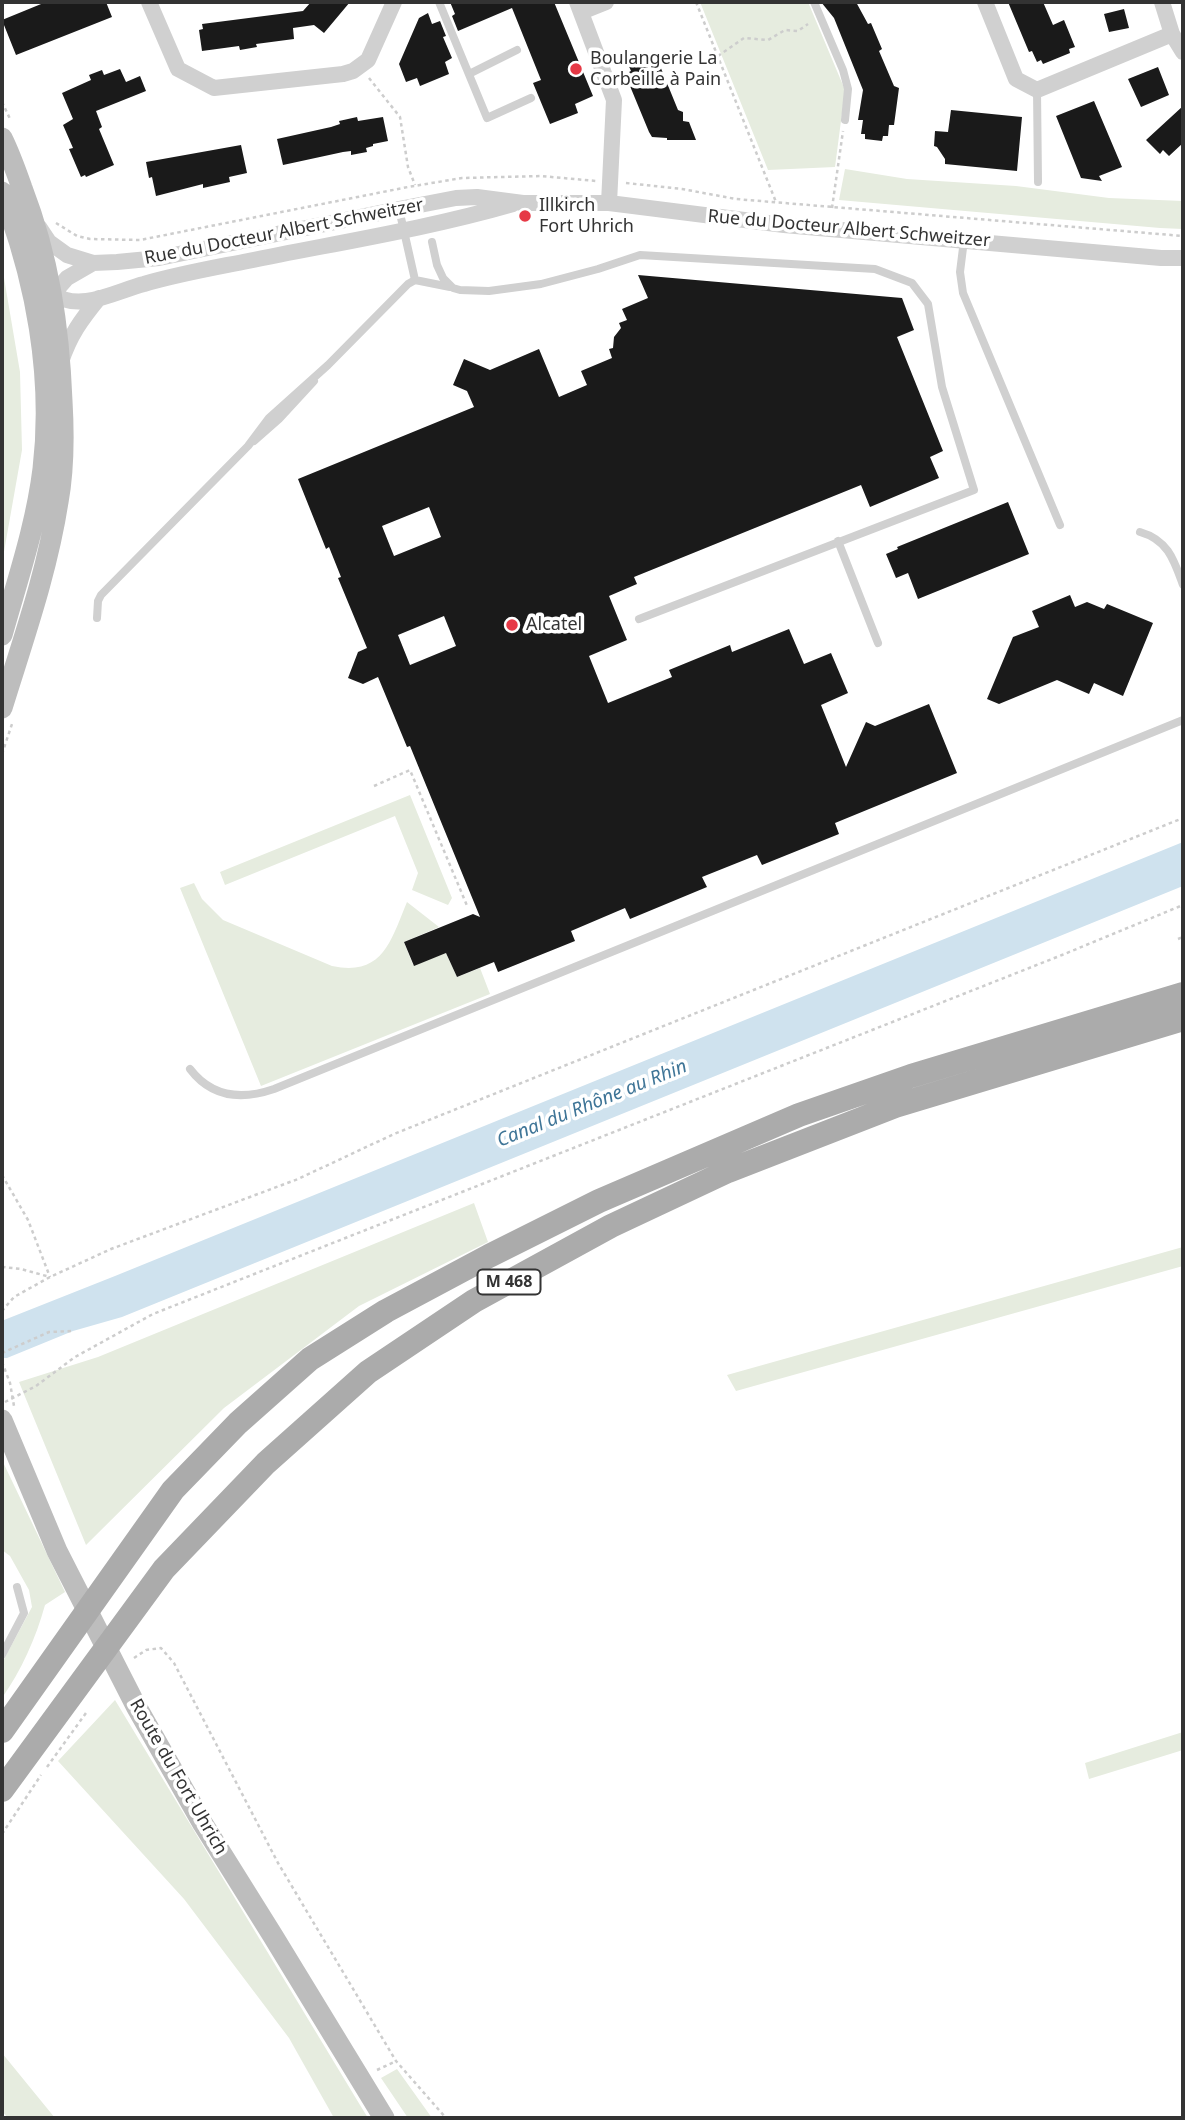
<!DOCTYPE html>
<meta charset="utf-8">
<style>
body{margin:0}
#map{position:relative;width:1185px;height:2120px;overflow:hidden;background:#fff;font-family:"Noto Sans",sans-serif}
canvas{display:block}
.frame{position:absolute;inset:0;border:4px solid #333;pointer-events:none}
</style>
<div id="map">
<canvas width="1185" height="2120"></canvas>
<div class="frame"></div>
</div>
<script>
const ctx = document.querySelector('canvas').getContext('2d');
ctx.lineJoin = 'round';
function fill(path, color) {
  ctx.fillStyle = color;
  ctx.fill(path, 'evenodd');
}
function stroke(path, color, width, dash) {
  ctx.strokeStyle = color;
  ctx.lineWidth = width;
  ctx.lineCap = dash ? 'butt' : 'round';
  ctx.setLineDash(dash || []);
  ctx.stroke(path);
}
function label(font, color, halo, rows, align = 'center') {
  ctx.font = font + ' "Noto Sans",sans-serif';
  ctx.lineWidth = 7;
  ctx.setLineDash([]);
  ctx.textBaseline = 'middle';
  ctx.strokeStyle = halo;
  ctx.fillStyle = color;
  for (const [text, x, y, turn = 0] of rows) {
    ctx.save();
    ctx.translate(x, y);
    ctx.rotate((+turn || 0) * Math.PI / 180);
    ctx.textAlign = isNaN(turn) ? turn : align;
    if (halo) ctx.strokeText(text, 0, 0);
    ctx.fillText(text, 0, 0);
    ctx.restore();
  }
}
const green = new Path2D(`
 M700,2H808L845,90L835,167L768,170Z
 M845,169L907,179L1016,186L1109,198L1183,201V229L1160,228L839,200Z
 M2,266L20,372L22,450L2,563Z
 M410,795L452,898L448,905L412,890L418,873L395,816L225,885L220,872Z
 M194,883L202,899L223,920L332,966C383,977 391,940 407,902L439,927L404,942L413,965L446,953L457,977L480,968L490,994L261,1086L180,888Z
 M474,1203L488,1242L359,1306L224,1408L86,1545L19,1382L98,1357Z
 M1183,1247V1266L736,1391L727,1375Z
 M2,1460L65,1592L45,1605C36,1638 21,1671 2,1698V1663L32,1607L29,1590L10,1556L2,1550Z
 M115,1700L360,2105L368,2118H334L289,2038L184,1899L58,1761Z
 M1183,1732V1750L1089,1779L1085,1763Z
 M2,2053L55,2118H8L2,2111Z
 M397,2069L432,2118H408L381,2078Z`);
const water = new Path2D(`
 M1183,842V886L122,1317L73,1331L7,1358H2V1322L4,1320L115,1276Z`);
const building = new Path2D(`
 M46,2H106L112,17L16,55L2,20Z
 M311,2H350L324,33L314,25L293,28L294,39L256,44L257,47L240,50L239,46L202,51L199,30L203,29L202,24L303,11Z
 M450,2H554L593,96L575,104L578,113L550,124L533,83L541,80L512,8L458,31L452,16L455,14Z
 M821,2H856L868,24L871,23L882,49L879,51L894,86L899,88L894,125H889L888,136H883L882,141L865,139V134H861L863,120H858L863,90L834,18Z
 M1008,2H1043L1053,25L1064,20L1075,47L1069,49L1070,53L1043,64L1041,60L1037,62L1032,51L1029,52Z
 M1124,9L1129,28L1109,32L1104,14Z
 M428,13L432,24L440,21L446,36L443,37L452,58L445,62L449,74L420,86L417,78L406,82L399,64L419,18Z
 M653,54L656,61H658L678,110L683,112V121L689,122L696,140H667V138L652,137L649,132L625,74L631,71L628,64Z
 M1158,67L1169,95L1141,107L1128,79Z
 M120,69L126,82L140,76L146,91L96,111L102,127L99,129L114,165L86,177L85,175L81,177L69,149L73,148L63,125L73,119L62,93L91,80L89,75L102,70L104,75Z
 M1094,101L1122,167L1099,176L1102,181L1081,178L1056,116Z
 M1183,106V143L1169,156L1163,150L1160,154L1146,140Z
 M951,110L1022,117L1017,171L945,164V159L937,147L934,146L935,131L948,132Z
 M357,117L358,121L383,117L388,141L373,144V146L366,148L367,152L351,155V151L343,152L283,165L277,139L331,127L340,124L339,121Z
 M241,145L247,173L229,177L230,182L203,188V184L156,196L152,177L149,178L146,162Z
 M638,275L902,298L914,330L897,337L943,451L930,457L939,478L870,507L861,485L634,577L637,584L609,596L627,640L589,656L608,703L672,677L669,670L730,645L732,652L789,629L804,664L831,653L848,693L821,705L846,767L866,722L875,726L929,704L957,773L835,823L839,834L762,865L757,855L702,877L707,887L630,919L625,908L571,931L575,941L498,972L494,962L457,977L446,953L414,966L404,942L473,914L480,917L410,746L407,747L378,677L363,684L348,678L358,652L367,648L338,578L341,577L329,547L326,549L298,479L474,407L467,391L453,385L464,359L490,370L539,349L559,397L587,385L581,371L612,358L609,349L613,348L614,337L621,328L619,323L627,320L622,309L648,298ZM429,507L441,537L394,556L382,526ZM444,616L456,646L410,665L398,635Z
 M1008,502L1029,554L918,599L908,573L896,578L886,554L898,549L897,547Z
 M1070,595L1075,607L1087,602L1104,609L1107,604L1153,623L1123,696L1094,683L1089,694L1057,680L999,704L987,699L1013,637L1039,627L1032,611Z`);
const path = new Path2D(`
 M696,2L776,202
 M718,56L744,38L768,40L785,30L798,31L808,24
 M369,78L400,117L408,167L415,185
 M2,102L11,121
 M626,183L682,189L736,199L1183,236
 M832,208L843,131
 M56,223L77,236L90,239L140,240L408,187L462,178L541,176L596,181
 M2,754L12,724
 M374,786L410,770L468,908
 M1178,939L1183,937
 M2,1175L28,1220L50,1277
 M2,1267L21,1269L50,1277
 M2,1311L14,1297L50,1277L111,1249L298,1179L394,1134L1183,818
 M2,1353L49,1332L73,1331
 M2,1362L10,1383L14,1406
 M5,1402L36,1386L75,1357L153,1314L1062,955L1183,905
 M134,1658L146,1650L161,1648L174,1663L278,1863L396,2061L446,2118
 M47,1767L86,1713
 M2,1834L41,1775
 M377,2070L396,2061`);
const lane = new Path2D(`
 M439,2L487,118L531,98
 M814,2L843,70L848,89L845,120
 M469,74L517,50
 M1037,90L1038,182
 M399,209L415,280
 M964,240L960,272L963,293L1060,525
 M432,242L437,265L443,278L453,288L460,290L489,291L541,284L598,269L640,255L875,269L912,283L928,304L942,387L974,490L639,619
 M254,441L279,419L314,381
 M1140,532C1168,540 1174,560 1183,585
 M838,541L878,643
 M97,618L98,601L101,595L248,446L269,418L328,365L408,284L415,280L450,287
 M190,1069C212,1098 242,1100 274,1089L1183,720
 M2,1655L24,1613L17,1587`);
const street = new Path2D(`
 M149,2L178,69L214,88L343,74L353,71L368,60L394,2
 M577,2L614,100L609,203
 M985,2L1016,79L1037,90L1172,34
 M1162,2L1172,34L1183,52
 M581,12L606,2
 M39,227L49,242L67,255L93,263L117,262L159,258L399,209L456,198L477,197L523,203H609L784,225L1161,258H1183
 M53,294C80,313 116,291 144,284C178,274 213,268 248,261C336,243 426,229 513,204
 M45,296L53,294L67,278L93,263
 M61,362C70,335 81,320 99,298`);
const secondary = new Path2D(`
 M2,138C10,154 16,171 22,188C49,258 59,326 62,401C64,435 64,469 58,502C47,573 23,640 2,708
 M2,192C36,279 54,376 43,469C36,526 17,581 2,635
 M2,1420L57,1551L136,1706L203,1824L273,1936L384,2118`);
const primary = new Path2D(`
 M2,1731L173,1490L238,1423L310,1359L386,1311L489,1256L599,1201L799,1115L911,1076L1183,994
 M2,1790L164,1569L266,1463L368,1372L474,1301L611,1226L728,1171L895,1106L1183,1019`);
const markers = [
 [576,69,7,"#e63946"],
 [525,216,7,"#e63946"],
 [512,625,7,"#e63946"]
];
const shields = [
 [509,1282,63]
];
const shieldNames = [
 ["M 468",509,1282]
];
const poiNames = [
 ["Boulangerie La",590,59],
 ["Corbeille à Pain",590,80],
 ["Illkirch",539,206],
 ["Fort Uhrich",539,227],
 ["Alcatel",526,625]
];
const streetNames = [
 ["Rue du Docteur Albert Schweitzer",849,229,5],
 ["Rue du Docteur Albert Schweitzer",284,232,-11],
 ["Route du Fort Uhrich",178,1777,60]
];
const waterNames = [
 ["Canal du Rhône au Rhin",592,1104,-22]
];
fill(green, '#e6ecdf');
fill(water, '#cfe2ee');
fill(building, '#1a1a1a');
stroke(path, '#cdcdcd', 2.5, [3.5, 3.5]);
stroke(lane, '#d0d0d0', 8);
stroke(street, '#d0d0d0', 16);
stroke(secondary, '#bdbdbd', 21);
stroke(primary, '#ababab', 24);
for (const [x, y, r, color] of markers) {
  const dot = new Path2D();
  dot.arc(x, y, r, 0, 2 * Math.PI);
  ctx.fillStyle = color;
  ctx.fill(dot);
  stroke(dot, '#fff', 2.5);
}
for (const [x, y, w] of shields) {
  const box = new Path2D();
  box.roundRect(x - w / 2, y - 12.5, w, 25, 5);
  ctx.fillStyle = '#fff';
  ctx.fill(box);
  stroke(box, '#333', 2);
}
label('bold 16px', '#333', null, shieldNames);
label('18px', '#333', '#fff', poiNames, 'left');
label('18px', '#333', '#fff', streetNames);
label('italic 19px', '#3f7597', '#fff', waterNames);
</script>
